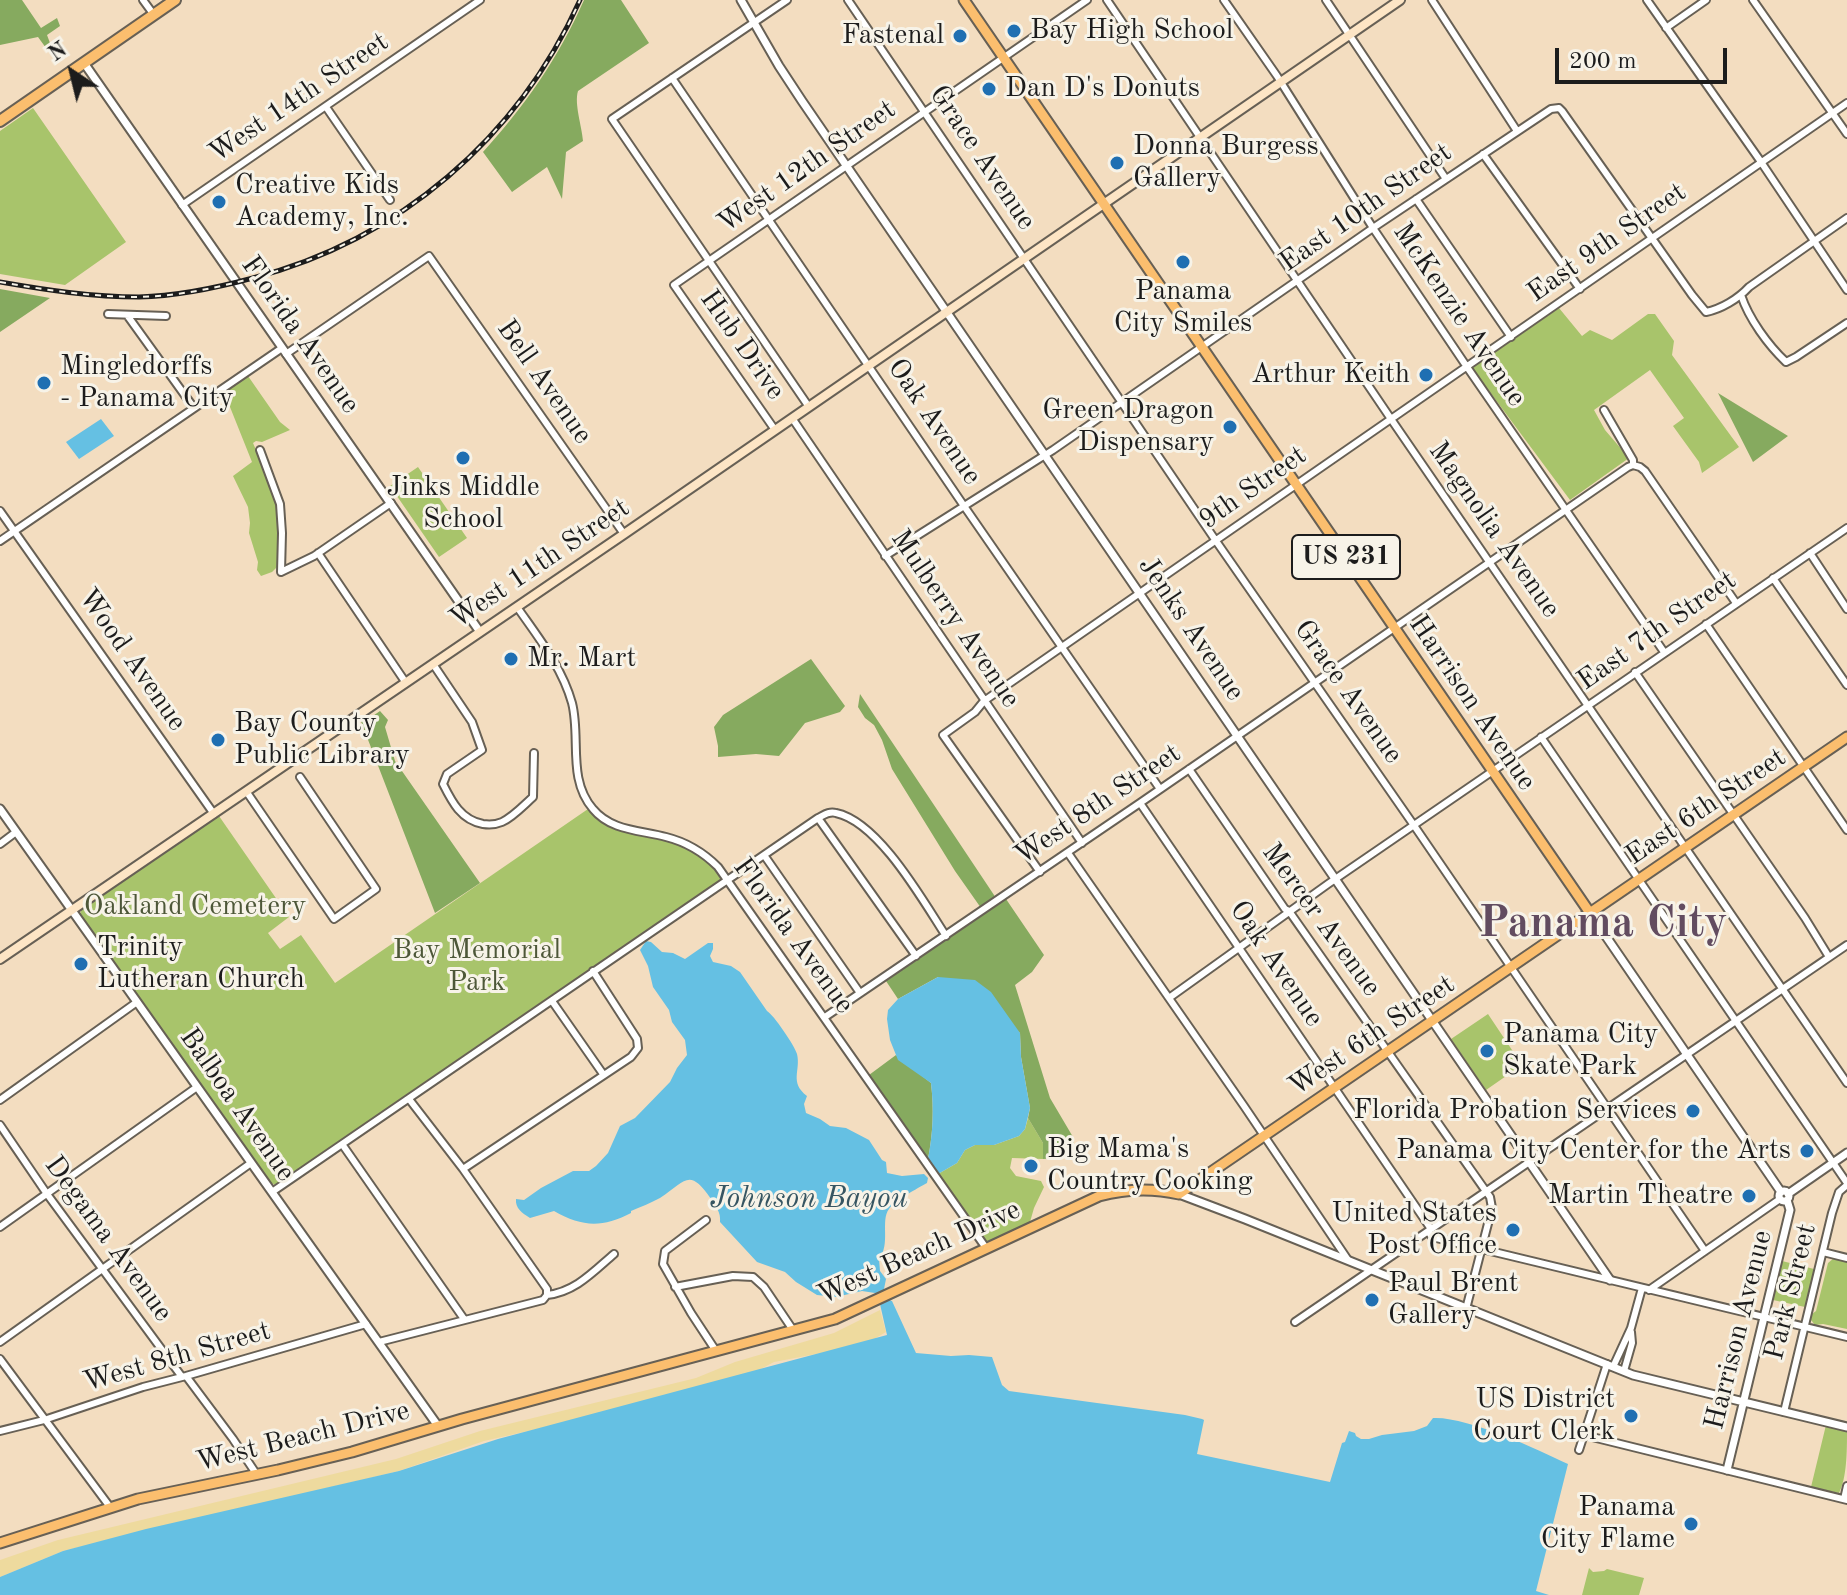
<!DOCTYPE html>
<style>
body{margin:0}
#map{position:relative;width:1847px;height:1595px;overflow:hidden;background:#f3ddc0;font-family:"Old Standard TT",serif}
canvas{display:block}
.north{position:absolute;left:32px;top:32px;width:80px;height:80px;-webkit-text-stroke:6px #f7f3e8;paint-order:stroke;rotate:325deg;font-size:22px;font-weight:700;line-height:32px;text-align:center;color:#1c1c1c}
.north::after{content:'';display:block;margin:auto;width:28px;height:36px;background:#1c1c1c;clip-path:polygon(50% 0,100% 100%,50% 72%,0 100%)}
.scale{position:absolute;left:1555px;top:48px;width:172px;height:36px;box-sizing:border-box;border:4px solid #1c1c1c;border-top:0;padding-left:10px;font-size:24px;line-height:28px;white-space:nowrap;color:#1c1c1c;-webkit-text-stroke:6px #f7f3e8;paint-order:stroke}
</style>
<div id="map">
<canvas width="1847" height="1595"></canvas>
<div class="north">N</div>
<div class="scale">200 m</div>
</div>
<script>
const ctx = document.querySelector('canvas').getContext('2d');
ctx.lineJoin = 'round';
function fill(path, color) {
  ctx.fillStyle = color;
  ctx.fill(path, 'evenodd');
}
function stroke(path, color, width, dash) {
  ctx.strokeStyle = color;
  ctx.lineWidth = width;
  ctx.lineCap = dash ? 'butt' : 'round';
  ctx.setLineDash(dash || []);
  ctx.stroke(path);
}
function label(font, color, halo, rows, align = 'center') {
  ctx.font = font + ' "Old Standard TT",serif';
  ctx.lineWidth = 6;
  ctx.setLineDash([]);
  ctx.textBaseline = 'middle';
  ctx.strokeStyle = halo;
  ctx.fillStyle = color;
  for (const [text, x, y, turn = 0] of rows) {
    ctx.save();
    ctx.translate(x, y);
    ctx.rotate((+turn || 0) * Math.PI / 180);
    ctx.textAlign = isNaN(turn) ? turn : align;
    if (halo) ctx.strokeText(text, 0, 0);
    ctx.fillText(text, 0, 0);
    ctx.restore();
  }
}
const green = new Path2D(`
 M33,108L126,242L65,285L0,274V131Z
 M1559,308L1582,336L1590,330L1612,340L1648,314H1655L1674,341L1672,355L1739,447L1702,473L1699,462L1673,426L1684,418L1650,370L1594,410L1605,430L1629,458L1570,500L1472,368Z
 M248,376L280,422L290,430L262,442L256,441L253,443L276,496L278,511L279,565L272,572L261,576L257,570L258,562L249,533L250,523L248,507L233,476L252,462L224,392Z
 M418,467L467,538L439,557L390,486Z
 M588,809C614,838 641,832 675,843C692,849 709,862 721,876L722,880L275,1185L270,1182L80,915L81,910L219,816L289,917L268,933L280,949L301,935L335,983Z
 M1488,1014L1522,1065L1486,1090L1451,1039Z
 M1028,1118L1043,1143V1159L1012,1158L1010,1168L1016,1176L1041,1181L1044,1187L1034,1208L1030,1222L986,1244L938,1174L957,1163L965,1150L975,1145H994L1019,1136L1025,1129Z
 M1834,1258L1847,1261V1329L1823,1324L1815,1325L1811,1320L1812,1314L1816,1311L1828,1263Z
 M1782,1261L1814,1269L1805,1307L1773,1300Z
 M1826,1425L1847,1431C1847,1450 1847,1478 1839,1493L1811,1487Z
 M1589,1568L1593,1572L1604,1571L1607,1569L1644,1578L1639,1595H1582Z`);
const forest = new Path2D(`
 M0,0H22L41,28L57,18L60,26L47,35L53,51L46,48L38,37L0,45Z
 M584,0H621L649,43L578,91C574,104 582,126 583,141L566,152L562,199L547,167L512,192L483,152C525,106 559,57 584,0Z
 M0,289L50,298L0,332Z
 M1718,393L1788,436L1753,462Z
 M811,659L845,706L840,712L805,723L779,756L756,754L718,757V746L714,727L723,715Z
 M860,694L996,898L981,908L955,871L892,769L882,740L874,725L865,718L858,707Z
 M380,711L388,720L385,727L395,761L480,883L435,913L360,719L365,717L367,720Z
 M1006,899L1044,955L1032,972L1015,985L1050,1098L1073,1137L1075,1157L1043,1159V1143L1028,1118L1030,1108L1021,1057L1020,1033L938,977L898,999L886,981Z
 M896,1055L931,1083C934,1109 933,1133 928,1159L869,1075Z`);
const sand = new Path2D(`
 M880,1310L886,1332L864,1345L774,1362L742,1379L621,1410L484,1441L399,1471L63,1551L0,1577V1560L58,1540L396,1459L480,1431L696,1378L735,1362L834,1333Z`);
const water = new Path2D(`
 M101,419L114,436L79,459L66,442Z
 M646,941L651,942L662,952L673,953L685,959L708,943H713V949L710,956L713,962L731,966L740,972L767,1011C773,1014 795,1046 797,1054C801,1071 789,1082 807,1096L804,1104L806,1113L820,1119L830,1126L846,1128L869,1140L882,1160L886,1162L887,1173L902,1176L924,1174L928,1178L927,1183C918,1188 894,1201 889,1209C880,1221 891,1244 879,1259L880,1271L886,1279L884,1289L889,1300L892,1301L916,1353L951,1356L969,1355L992,1357L1002,1385L1009,1391L1185,1415L1202,1419L1204,1420L1197,1454L1330,1482L1342,1443L1345,1442L1349,1431L1355,1433L1356,1436L1361,1439H1369L1382,1435L1414,1431L1427,1426L1433,1418C1466,1416 1537,1449 1568,1464L1536,1591L1549,1595H0V1577L63,1551L146,1529L399,1471L498,1439L887,1335L880,1304L875,1293L862,1291L836,1297L817,1295L796,1282L785,1272L757,1262L720,1222C721,1212 716,1207 711,1199C689,1167 686,1181 660,1198C651,1203 640,1207 631,1211V1213C602,1228 582,1227 554,1211L530,1218C522,1213 515,1208 516,1199L524,1200L541,1188L573,1171H589L596,1166L608,1153L620,1126L635,1118L670,1082L677,1068L687,1055L685,1040L672,1022L669,1010L653,987L648,966L640,950Z
 M938,977L975,980L991,992L1020,1033L1021,1057L1030,1108L1025,1129L1019,1136L994,1145H975L965,1150L957,1163L938,1174L928,1159C933,1133 934,1109 931,1083L898,1060L890,1040L887,1019L888,1010L898,999Z`);
const minor = new Path2D(`
 M143,0L154,15
 M787,0L612,119L809,407
 M848,0L1216,541L1413,824L1705,1251
 M1107,0L1391,419L1847,1083
 M1224,0L1277,76L1373,228L1467,367L1664,652
 M1326,0L1446,179
 M1432,0L1517,131
 M1647,0L1759,159L1847,290
 M1753,0L1847,134
 M1666,28L1706,0
 M672,78L964,506L1160,789
 M326,107L390,200
 M1483,154L1580,289
 M1416,199L1511,337
 M182,205L480,0
 M1741,295C1749,319 1768,345 1786,362L1796,357L1847,323
 M108,314L166,316
 M127,315L194,408
 M286,354L429,256L624,534
 M1604,410L1633,460V465L1640,467L1645,471L1736,603
 M792,418L1082,843
 M775,430L674,285L1087,0
 M260,450L280,504L282,533L281,572L314,556L391,503
 M0,511L214,814
 M0,541L282,348
 M318,553L406,683
 M1810,553L1847,609
 M885,556L1053,450L1373,228L1551,109L1559,108L1562,111L1692,295L1706,312C1721,309 1738,299 1749,287L1847,218
 M1773,578L1847,685
 M517,607C538,637 562,667 572,703C581,738 567,779 593,809C611,831 640,830 666,837C686,842 704,853 718,867L986,1248
 M1706,624L1847,830
 M433,664L472,722L482,750L447,774L443,784C452,802 461,820 483,824C490,825 495,825 502,822C513,817 523,806 533,797L534,753
 M1635,672L1805,918L1829,957
 M1541,737L1847,1183
 M1189,769L1285,909L1289,911L1490,1197L1492,1208L1466,1309
 M246,791L334,919L376,889L300,777
 M1140,803L1431,1229
 M818,818L916,956
 M0,844L16,832
 M1068,853L1244,1106L1348,1260
 M764,855L860,993
 M1040,872L943,735L975,712L984,701L1847,103
 M1169,998L1328,884L1847,528
 M552,1001L603,1074
 M825,1017L1140,803L1628,467L1633,465
 M409,1099L463,1169L547,1289V1295
 M0,1100L137,1002
 M0,1125L47,1194L182,1377
 M342,1144L464,1319
 M463,1169L631,1057L638,1048L637,1039L593,971
 M272,1192L818,818C824,815 829,811 836,813C879,822 923,901 946,936
 M706,1220L665,1251L663,1264L691,1313L716,1351
 M0,1227L197,1087
 M1428,1231L1432,1237L1847,1337
 M1823,1252L1847,1258
 M675,1287L733,1276L753,1277L764,1287L793,1330
 M1649,1290L1780,1199
 M1295,1322L1847,945
 M0,1342L251,1163
 M379,1342L543,1300L547,1295C575,1292 593,1272 614,1254
 M0,1359L110,1507
 M1613,1367L1631,1328L1642,1288
 M1624,1371L1632,1343L1631,1332
 M186,1376L233,1439L257,1475
 M1784,1412L1832,1213L1839,1192L1847,1185
 M0,1431L44,1420L143,1387L186,1376L366,1324
 M1584,1435L1847,1500
 M1579,1450L1607,1364
 M1844,1499L1847,1486`);
const tertiary = new Path2D(`
 M741,0L779,66L802,101L1610,1280
 M84,63L480,632
 M0,809L438,1426
 M1590,913L1781,1192
 M1779 1196a5 5 0 1 1 10 0a5 5 0 1 1-10 0Z
 M1179,1194L1245,1219L1633,1375L1847,1427
 M1788,1194L1847,1153
 M1727,1470L1790,1210L1787,1200`);
const secondary = new Path2D(`
 M0,959L624,534L1400,0`);
const primary = new Path2D(`
 M964,0L1590,913
 M0,1543L138,1499L278,1470L352,1452L462,1419L835,1319L1099,1196C1125,1189 1152,1188 1179,1194L1847,737`);
const trunk = new Path2D(`
 M0,121L175,0`);
const rail = new Path2D(`
 M0,282C46,290 92,297 139,297C178,296 216,288 253,278C399,240 518,138 580,0`);
const markers = [
 [1014,31,8,"#1f6fb2"],
 [960,36,8,"#1f6fb2"],
 [989,89,8,"#1f6fb2"],
 [1117,163,8,"#1f6fb2"],
 [219,202,8,"#1f6fb2"],
 [1183,262,8,"#1f6fb2"],
 [1426,375,8,"#1f6fb2"],
 [44,383,8,"#1f6fb2"],
 [1230,427,8,"#1f6fb2"],
 [463,458,8,"#1f6fb2"],
 [511,659,8,"#1f6fb2"],
 [218,740,8,"#1f6fb2"],
 [81,964,8,"#1f6fb2"],
 [1487,1051,8,"#1f6fb2"],
 [1693,1111,8,"#1f6fb2"],
 [1807,1151,8,"#1f6fb2"],
 [1031,1166,8,"#1f6fb2"],
 [1749,1196,8,"#1f6fb2"],
 [1513,1230,8,"#1f6fb2"],
 [1372,1300,8,"#1f6fb2"],
 [1631,1416,8,"#1f6fb2"],
 [1691,1524,8,"#1f6fb2"]
];
const shields = [
 [1346,557,108]
];
const shieldNames = [
 ["US 231",1346,557]
];
const poiNames = [
 ["Bay High School",1030,31],
 ["Fastenal",944,36,"right"],
 ["Dan D's Donuts",1005,89],
 ["Donna Burgess",1133,147],
 ["Gallery",1133,179],
 ["Creative Kids",235,186],
 ["Academy, Inc.",235,218],
 ["Panama",1183,292,"center"],
 ["City Smiles",1183,324,"center"],
 ["Mingledorffs",60,367],
 ["- Panama City",60,399],
 ["Arthur Keith",1410,375,"right"],
 ["Green Dragon",1214,411,"right"],
 ["Dispensary",1214,443,"right"],
 ["Jinks Middle",463,488,"center"],
 ["School",463,520,"center"],
 ["Mr. Mart",527,659],
 ["Bay County",234,724],
 ["Public Library",234,756],
 ["Trinity",97,948],
 ["Lutheran Church",97,980],
 ["Panama City",1503,1035],
 ["Skate Park",1503,1067],
 ["Florida Probation Services",1677,1111,"right"],
 ["Big Mama's",1047,1150],
 ["Country Cooking",1047,1182],
 ["Panama City Center for the Arts",1791,1151,"right"],
 ["Martin Theatre",1733,1196,"right"],
 ["United States",1497,1214,"right"],
 ["Post Office",1497,1246,"right"],
 ["Paul Brent",1388,1284],
 ["Gallery",1388,1316],
 ["US District",1615,1400,"right"],
 ["Court Clerk",1615,1432,"right"],
 ["Panama",1675,1508,"right"],
 ["City Flame",1675,1540,"right"]
];
const streetNames = [
 ["West 14th Street",299,98,-34],
 ["Grace Avenue",982,158,56],
 ["West 12th Street",807,167,-35],
 ["East 10th Street",1366,208,-35],
 ["East 9th Street",1607,243,-35],
 ["McKenzie Avenue",1459,315,56],
 ["Florida Avenue",300,335,55],
 ["Hub Drive",742,345,55],
 ["Bell Avenue",544,382,55],
 ["Oak Avenue",934,422,56],
 ["9th Street",1253,488,-35],
 ["Magnolia Avenue",1494,530,55],
 ["West 11th Street",540,564,-34],
 ["Mulberry Avenue",955,619,56],
 ["Jenks Avenue",1191,629,56],
 ["East 7th Street",1657,631,-35],
 ["Wood Avenue",132,660,55],
 ["Grace Avenue",1348,692,55],
 ["Harrison Avenue",1472,703,56],
 ["West 8th Street",1098,805,-34],
 ["East 6th Street",1706,807,-34],
 ["Mercer Avenue",1321,920,54],
 ["Florida Avenue",793,936,54],
 ["Oak Avenue",1276,964,56],
 ["West 6th Street",1372,1036,-34],
 ["Balboa Avenue",237,1105,55],
 ["Degama Avenue",108,1239,54],
 ["West Beach Drive",919,1253,-24],
 ["Park Street",1791,1292,-76],
 ["Harrison Avenue",1739,1330,-76],
 ["West 8th Street",177,1357,-16],
 ["West Beach Drive",303,1437,-14]
];
const parkNames = [
 ["Oakland Cemetery",195,907],
 ["Bay Memorial",477,951],
 ["Park",477,983]
];
const waterNames = [
 ["Johnson Bayou",809,1199]
];
const townNames = [
 ["Panama City",1603,924]
];
fill(green, '#a8c46b');
fill(forest, '#86aa5f');
fill(sand, '#eeda9e');
fill(water, '#65c0e3');
stroke(minor, '#676055', 10);
stroke(tertiary, '#676055', 11);
stroke(secondary, '#676055', 12);
stroke(primary, '#676055', 13);
stroke(trunk, '#676055', 14);
stroke(minor, '#fff', 6);
stroke(tertiary, '#fff', 7);
stroke(secondary, '#fde5c5', 8);
stroke(primary, '#fbbe6e', 9);
stroke(trunk, '#fbbe6e', 10);
stroke(rail, '#1c1c1c', 5);
stroke(rail, '#f7f3e8', 2, [6]);
for (const [x, y, r, color] of markers) {
  const dot = new Path2D();
  dot.arc(x, y, r, 0, 2 * Math.PI);
  ctx.fillStyle = color;
  ctx.fill(dot);
  stroke(dot, '#f7f3e8', 3);
}
for (const [x, y, w] of shields) {
  const box = new Path2D();
  box.roundRect(x - w / 2, y - 22, w, 44, 6);
  ctx.fillStyle = '#f7f3e8';
  ctx.fill(box);
  stroke(box, '#1c1c1c', 2);
}
label('bold 26px', '#1c1c1c', null, shieldNames);
label('28px', '#1c1c1c', '#f7f3e8', poiNames, 'left');
label('28px', '#1c1c1c', '#f7f3e8', streetNames);
label('28px', '#4d5738', '#f7f3e8', parkNames);
label('italic 30px', '#365562', '#f7f3e8', waterNames);
label('bold 44px', '#624c60', '#f7f3e8', townNames);
</script>
